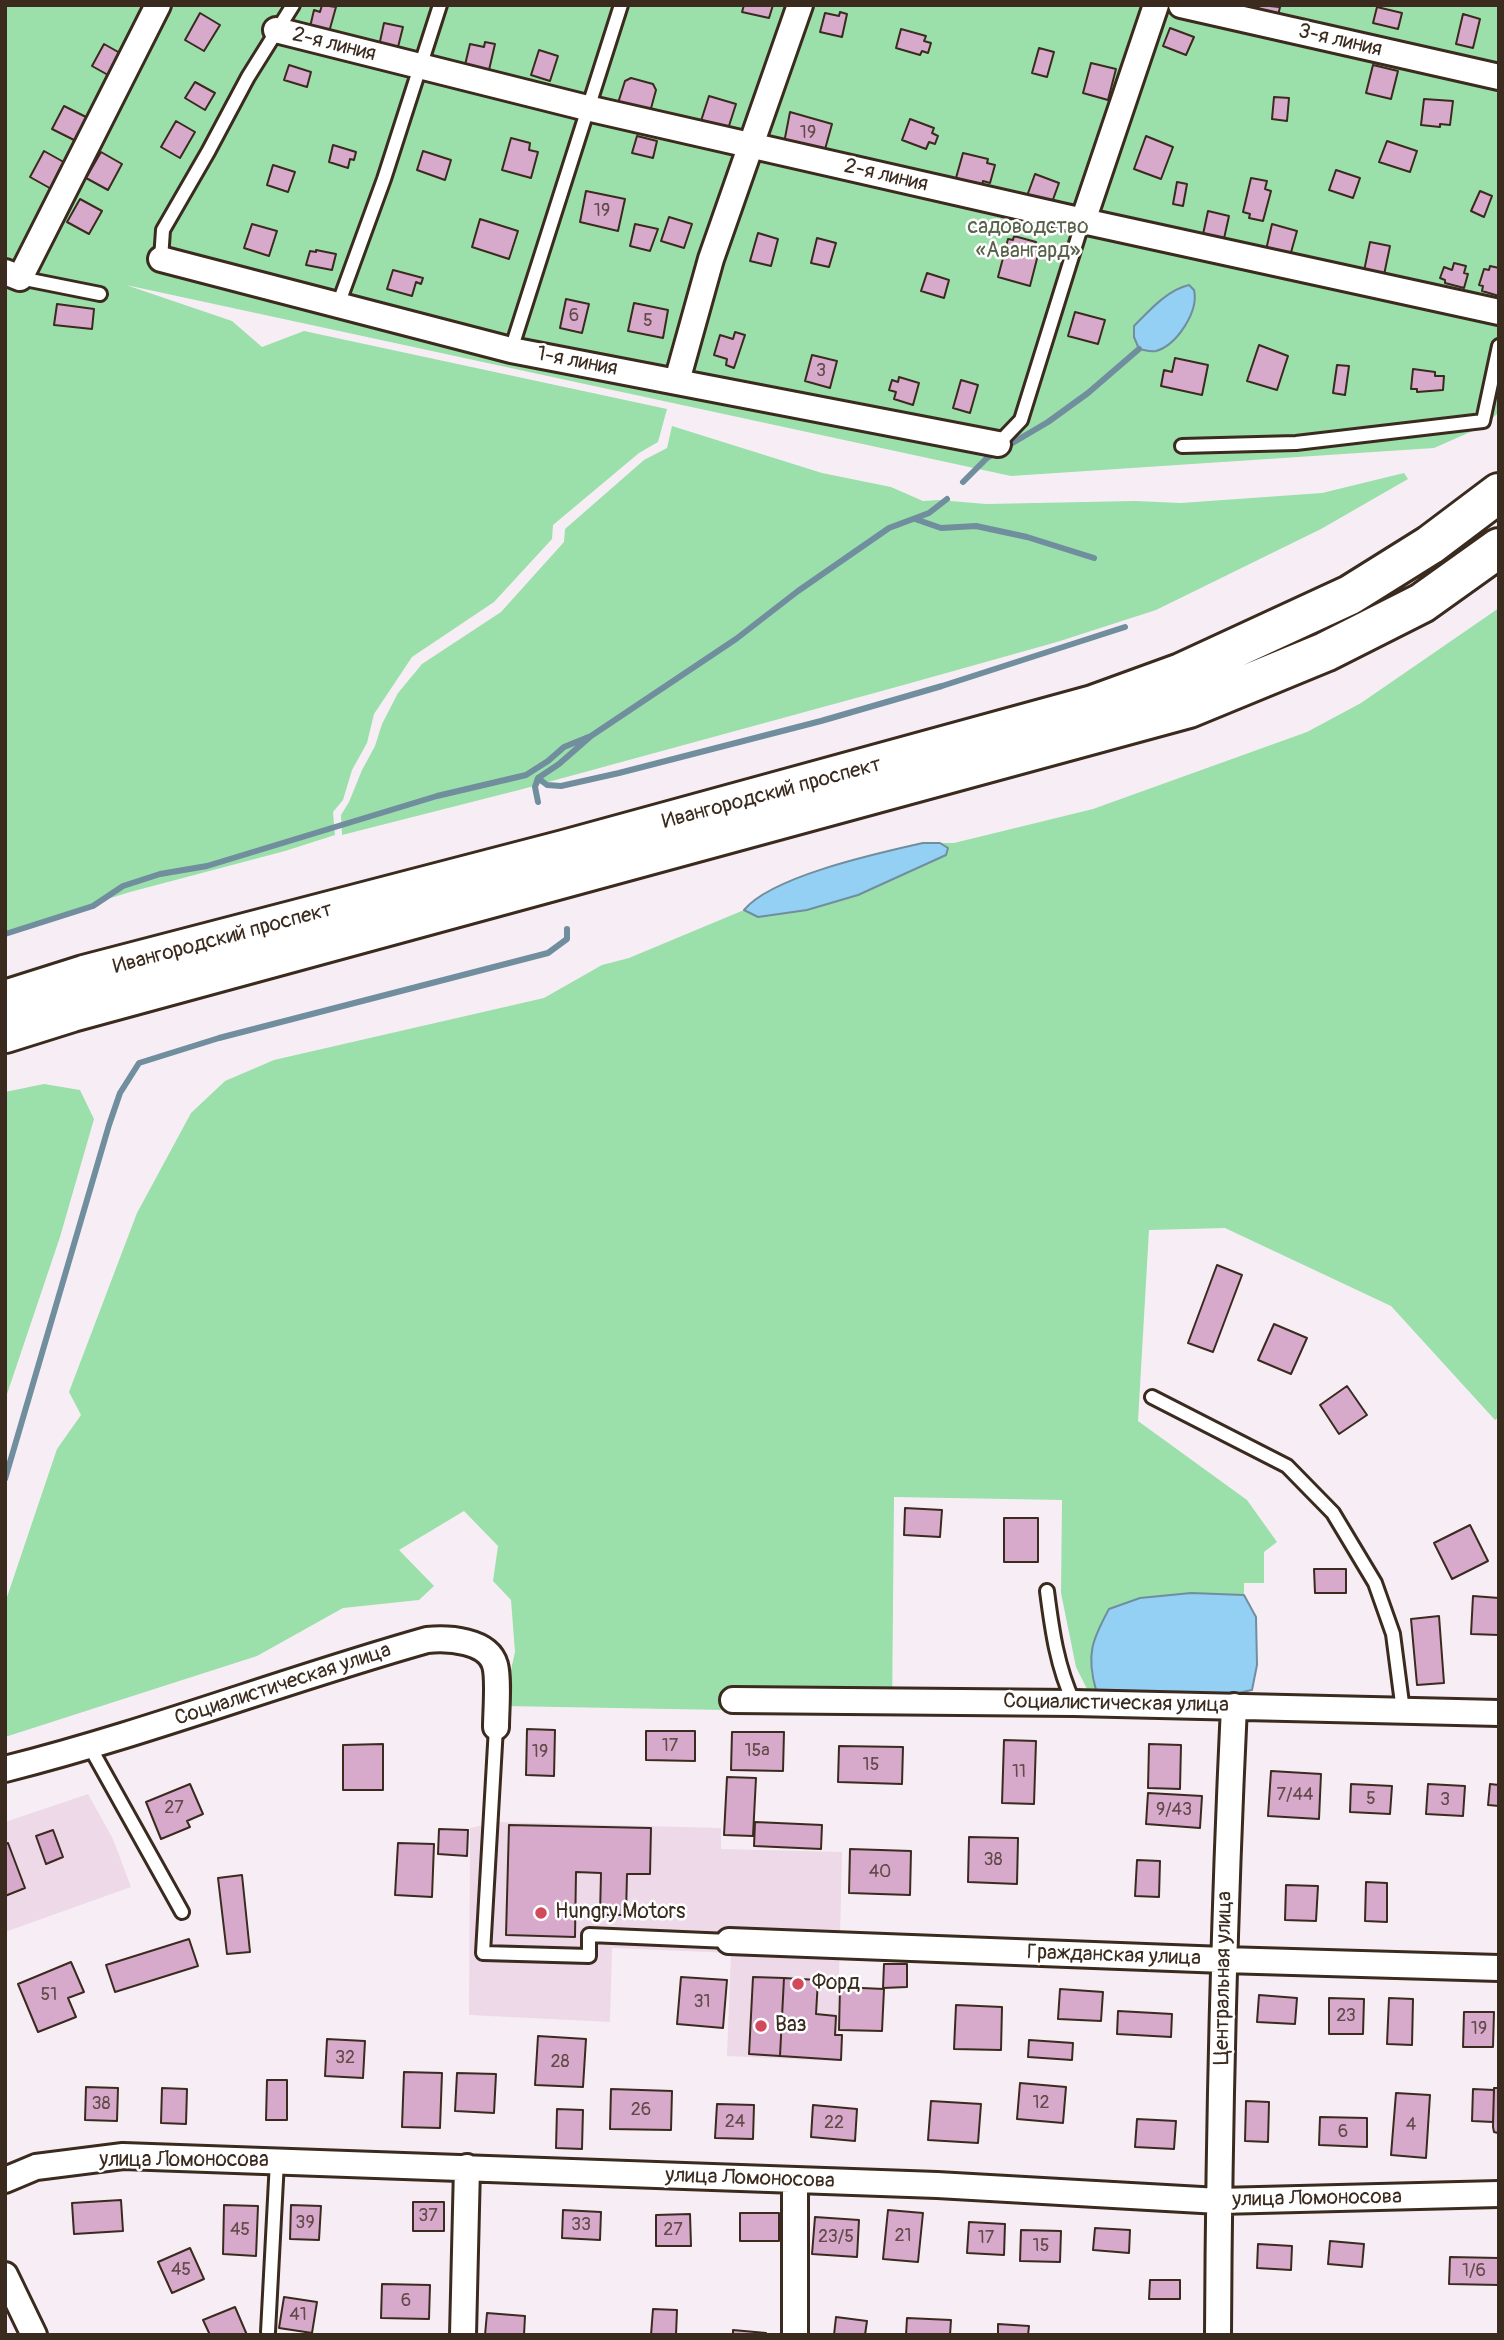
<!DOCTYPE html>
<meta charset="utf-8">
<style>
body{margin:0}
#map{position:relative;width:1504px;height:2340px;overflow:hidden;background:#f7eef5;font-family:Pangolin,sans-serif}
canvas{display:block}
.frame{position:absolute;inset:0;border:7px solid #3b2a1e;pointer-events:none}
</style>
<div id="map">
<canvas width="1504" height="2340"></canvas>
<div class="frame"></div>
</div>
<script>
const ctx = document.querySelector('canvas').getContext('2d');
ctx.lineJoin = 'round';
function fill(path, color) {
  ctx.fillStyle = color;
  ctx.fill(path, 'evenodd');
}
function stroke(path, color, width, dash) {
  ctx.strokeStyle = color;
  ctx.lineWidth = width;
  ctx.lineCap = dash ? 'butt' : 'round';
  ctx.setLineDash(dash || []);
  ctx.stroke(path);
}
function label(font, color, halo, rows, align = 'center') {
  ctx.font = font + ' Pangolin,sans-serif';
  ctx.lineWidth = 5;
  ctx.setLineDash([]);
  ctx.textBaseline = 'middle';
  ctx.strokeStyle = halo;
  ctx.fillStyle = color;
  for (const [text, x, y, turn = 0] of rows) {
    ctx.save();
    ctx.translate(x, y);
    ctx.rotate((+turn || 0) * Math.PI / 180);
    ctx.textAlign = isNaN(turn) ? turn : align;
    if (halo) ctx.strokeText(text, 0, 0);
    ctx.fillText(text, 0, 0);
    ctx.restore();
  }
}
const built = new Path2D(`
 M88,1794L113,1839L131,1887L5,1932V1822Z
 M498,1822L721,1828V1849L842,1852L837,2061L727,2056L731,1953L612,1948L610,2022L469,2015L470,1828Z`);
const green = new Path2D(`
 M5,5H1499V412L1484,426L1434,448L1011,476L126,285L232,321L262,347L304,331L667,409L658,442L639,453L553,525L552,539L494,602L412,657L374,714L367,743L352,770L343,800L333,812L335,835L285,851L130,892L5,931Z
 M672,426L822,473L891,487L923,501L939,500L986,504L1135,501L1181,503L1322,493L1404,473L1408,479L1321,529L1156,610L1057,642L900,686L519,790L342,835L341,815L349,802L362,770L375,746L382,724L398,693L422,664L501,612L564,542L565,529L644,460L667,448Z
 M1499,608V1417L1495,1420L1391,1306L1225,1228L1149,1230L1138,1421L1247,1500L1277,1542L1264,1552V1583H1244V1595L1191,1593L1140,1598L1109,1609L1091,1671L1096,1690L1088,1691L1076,1667L1061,1593L1062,1500L894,1497L892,1713L503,1706L515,1652L511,1600L493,1581L498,1546L464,1511L399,1550L434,1586L419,1600L343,1608L257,1656L5,1737V1603L57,1449L81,1415L69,1392L137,1213L191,1113L225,1081L274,1060L544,998L602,965L629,958L744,910L758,917L896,877L946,855L947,848L940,843H954L1093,809L1307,732L1361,703Z
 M44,1084L80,1090L94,1119L60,1237L5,1400V1092Z`);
const water = new Path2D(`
 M1189,285L1194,290C1199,311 1177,345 1156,351C1150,352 1145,350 1139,349L1134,337V326C1149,311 1167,290 1189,285Z
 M923,843H940L948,848L946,855L858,895L807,910L758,917L744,910C772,876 879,853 923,843Z
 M1191,1593L1244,1595L1256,1617L1257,1665L1252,1690L1223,1696L1109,1695L1096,1690C1086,1655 1092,1640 1109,1609L1140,1598Z`);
const stream = new Path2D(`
 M963,482L987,458L1048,422L1088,393L1139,349
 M915,519L941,528L976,526L1027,537L1094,558
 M538,778L547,785L561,786L619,773L821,721L942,686L1125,627
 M538,802L535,787L538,778L559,764L591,736L736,639L798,591L889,528L929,513L947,499
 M5,934L93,906L123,886L160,874L207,866L437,796L526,775L548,761L564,747L591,736
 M5,1479L109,1125L120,1093L139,1063L219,1038L548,953L567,939V929`);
const building = new Path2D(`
 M322,5L336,7L329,32L310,27L314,10L320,12Z
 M744,5H773L769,18L742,12Z
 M1259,5L1280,7L1277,20L1257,16Z
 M1377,7L1402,13L1398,29L1373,23Z
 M840,12L847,14L842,37L820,32L825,13L839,16Z
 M200,13L220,25L204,51L185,40Z
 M1463,14L1480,19L1473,48L1456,44Z
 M384,23L403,27L397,51L379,46Z
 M1170,28L1194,37L1186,55L1163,46Z
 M901,29L926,36L924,41L931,43L928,53L922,51L920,55L896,48Z
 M485,42L495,44L489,70L465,65L470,44L484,47Z
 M104,44L120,53L108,75L92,66Z
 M1039,48L1054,52L1047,77L1032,73Z
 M539,50L558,56L550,81L531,75Z
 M1091,63L1116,69L1108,100L1083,93Z
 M289,65L311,72L307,87L284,80Z
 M1373,65L1398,71L1391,99L1366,93Z
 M631,78L653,84L656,90L650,112L618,103L625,81Z
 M195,82L215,93L205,110L185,98Z
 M709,96L736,104L728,129L701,121Z
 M1274,97L1289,98L1287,121L1272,119Z
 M1424,99L1453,101L1450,125L1440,124V127L1421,125Z
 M64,106L90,119L78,142L52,129Z
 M790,112L832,124L824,153L784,143Z
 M910,119L934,128L932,133L938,136L935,144L929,142L926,149L902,140Z
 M176,121L195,132L180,158L161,147Z
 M637,136L657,141L653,158L632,153Z
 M1146,136L1173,147L1161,179L1134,169Z
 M511,138L530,143L529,150L538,152L531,178L502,170Z
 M1387,141L1417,151L1410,172L1379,162Z
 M333,145L356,152L354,160L350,159L348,168L329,162Z
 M44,151L69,165L55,191L30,177Z
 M423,151L451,160L445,180L417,170Z
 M101,152L122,164L108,190L86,178Z
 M963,153L988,159L987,163L995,165L990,183L983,181L982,185L956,178Z
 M273,165L295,172L288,192L267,185Z
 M1336,170L1360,178L1353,198L1329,190Z
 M1035,174L1059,183L1051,205L1027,196Z
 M1251,178L1267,181L1265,189L1271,191L1263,221L1249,218L1250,214L1243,212Z
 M1177,182L1187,184L1183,206L1173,204Z
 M586,191L625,199L618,231L580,222Z
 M1480,191L1492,196L1484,217L1471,211Z
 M80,199L102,211L89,234L67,222Z
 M1208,211L1229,216L1223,243L1202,239Z
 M669,217L692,224L684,248L661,241Z
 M480,219L518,231L509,259L472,247Z
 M252,224L277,231L269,256L244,248Z
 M635,224L658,229L650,251L630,246Z
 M1272,224L1297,231L1290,256L1266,250Z
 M758,233L778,239L771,266L750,261Z
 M1014,236L1036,242L1035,245L1040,247L1030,286L998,277L1008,239L1013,240Z
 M817,238L836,243L829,267L811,263Z
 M1370,242L1390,246L1384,275L1364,271Z
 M316,250L336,254L332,270L306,265L310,251L316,252Z
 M1454,263L1466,266L1464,273L1468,274L1464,288L1445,283V280L1440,278L1444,267L1452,270Z
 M1490,266L1499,268V296L1482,291L1483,286L1479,285L1484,269L1489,270Z
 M393,270L423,278L421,284L416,282L412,296L387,289Z
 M927,273L949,280L944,298L921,291Z
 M566,299L589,304L582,333L560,328Z
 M634,303L668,310L663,338L628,331Z
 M57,304L94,309L92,329L54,325Z
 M1075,312L1105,320L1098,344L1068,336Z
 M735,332L745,335L734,368L726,365L727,359L714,355L720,335L733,339Z
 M1259,345L1288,356L1277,390L1247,381Z
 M812,355L837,361L830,388L805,381Z
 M1175,358L1208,365L1202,395L1161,386L1164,370L1172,372Z
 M1337,365L1349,366L1345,395L1333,393Z
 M1413,369L1435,372V376H1444L1443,390L1417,392V389H1411Z
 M899,377L919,383L913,405L894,399L896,392L889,390L892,380L898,382Z
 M961,380L978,385L970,413L953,408Z
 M1217,1265L1242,1275L1213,1352L1188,1343Z
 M1274,1324L1307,1338L1291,1374L1258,1360Z
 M1347,1386L1367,1415L1339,1434L1320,1405Z
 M905,1508L942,1510L940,1537L904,1535Z
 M1004,1518H1038V1562H1004Z
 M1470,1525L1488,1561L1452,1579L1434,1543Z
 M1314,1569H1346V1593H1315Z
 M1473,1596L1499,1598V1635L1471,1634Z
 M1439,1616L1444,1683L1417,1685L1411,1619Z
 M527,1729L555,1730L554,1776L526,1775Z
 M646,1731H695V1761L646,1760Z
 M732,1732H784L783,1771L731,1770Z
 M1004,1740L1036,1741L1034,1804L1002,1803Z
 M383,1744V1790H343V1745Z
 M1149,1744L1181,1745L1180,1789L1148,1788Z
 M839,1746L903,1747L902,1784L838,1782Z
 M1271,1771L1321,1774L1319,1819L1268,1816Z
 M727,1777L756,1778L753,1836L724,1835Z
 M190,1784L203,1814L187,1821L190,1827L161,1839L146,1802Z
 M1351,1784L1392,1786L1390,1814L1350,1812Z
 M1428,1784L1465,1786L1463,1816L1426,1814Z
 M1490,1784L1499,1785V1806L1488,1805Z
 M1148,1793L1202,1796L1200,1828L1146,1824Z
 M755,1822L822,1825L821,1849L754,1846Z
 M509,1825L651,1828L650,1874H627L626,1915H600L601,1873L576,1872L575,1937L506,1935Z
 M439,1829L468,1830L467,1856L438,1854Z
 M53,1830L63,1857L46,1864L36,1836Z
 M969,1837L1018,1838L1017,1884L968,1882Z
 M8,1843L25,1888L5,1896V1844Z
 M398,1843L434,1844L432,1897L395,1895Z
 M850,1849L911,1851L910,1895L849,1893Z
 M1137,1860L1160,1861L1159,1897L1135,1896Z
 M242,1875L250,1952L227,1954L218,1878Z
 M1366,1882L1387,1883V1922L1365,1921Z
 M1286,1885L1318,1886L1316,1921L1285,1920Z
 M189,1939L198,1966L115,1992L106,1965Z
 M71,1962L84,1992L68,1998L76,2017L38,2032L18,1984Z
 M884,1964H907V1987L883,1988Z
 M681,1977L727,1980L723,2028L677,2024Z
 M753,1977L784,1978L780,2056L749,2054Z
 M784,1978L818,1980L816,2014L836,2016L835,2035H842L841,2060L780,2056Z
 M840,1987L884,1989L882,2031L839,2030Z
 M1060,1989L1103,1992L1101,2021L1058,2019Z
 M1259,1995L1297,1998L1295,2024L1257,2022Z
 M1329,1998L1364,1999L1363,2034H1329Z
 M1389,1998L1413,1999L1412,2045L1387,2044Z
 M956,2005L1002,2007L1001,2050L954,2049Z
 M1118,2011L1172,2014L1171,2037L1117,2034Z
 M1464,2012H1494L1493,2047H1463Z
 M538,2036L586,2039L583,2087L535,2085Z
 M327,2039L365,2041L363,2078L325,2076Z
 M1029,2040L1073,2043L1072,2060L1028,2057Z
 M404,2072L442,2073L440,2128L402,2127Z
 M457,2073L496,2074L494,2113L455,2111Z
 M267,2080H287V2120H266Z
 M1020,2083L1066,2087L1063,2123L1017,2119Z
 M86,2087L118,2088L117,2121L85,2120Z
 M162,2088L187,2089L186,2124L161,2123Z
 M1494,2088H1499L1498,2133L1494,2132L1493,2127Z
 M611,2089L672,2091L671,2130L610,2129Z
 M1473,2089L1494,2090L1493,2122L1472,2121Z
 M1396,2093L1430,2095L1426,2158L1391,2155Z
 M931,2101L981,2104L978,2143L928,2140Z
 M1246,2101L1269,2102L1268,2142L1245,2141Z
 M717,2104L754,2105L753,2139L715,2138Z
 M813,2105L857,2109L855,2141L811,2137Z
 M557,2109L583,2110L582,2149L556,2148Z
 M1320,2117L1367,2118V2147L1319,2145Z
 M1137,2119L1176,2121L1174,2149L1135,2147Z
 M121,2200L123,2231L74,2234L72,2203Z
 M413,2202H444V2231H413Z
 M224,2205L258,2206L256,2256L223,2254Z
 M291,2205L321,2206L319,2240L290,2239Z
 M563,2210L601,2212L600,2240L562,2238Z
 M888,2210L923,2213L918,2262L883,2259Z
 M740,2213H779V2241H740Z
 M690,2214L691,2246H656V2215Z
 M815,2217L859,2220L857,2257L812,2254Z
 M969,2222L1005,2224L1004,2255L967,2253Z
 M1095,2228L1130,2230L1129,2253L1093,2250Z
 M1021,2230L1061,2231L1060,2262L1020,2261Z
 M1330,2241L1364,2244L1362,2267L1328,2264Z
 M1258,2244L1292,2246L1291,2270L1257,2268Z
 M190,2248L204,2279L172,2293L158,2262Z
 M1450,2257L1499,2258V2285L1449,2284Z
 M1150,2280H1180V2299H1149Z
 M382,2284L430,2285L429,2319L381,2318Z
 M284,2297L317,2302L312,2333L279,2328Z
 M235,2307L247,2335H210L203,2320Z
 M653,2309L677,2310L676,2335H651Z
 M487,2313L525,2316L524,2335H485Z
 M836,2317L867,2321L865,2335H834Z
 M907,2318L951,2320L950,2335H906Z
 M998,2324L1029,2326L1028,2335H998Z
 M733,2330L766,2333V2335H733Z`);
const service = new Path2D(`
 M161,259L163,230L208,152L248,77L293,5
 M20,278L100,294
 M338,305L384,179L440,5
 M511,350L621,5
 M998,444L1021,420L1083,221
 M1182,446L1296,443L1483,421L1499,346
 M1152,1397L1287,1466L1333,1513L1375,1583L1393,1634L1403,1711
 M1047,1591C1052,1630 1057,1667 1074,1703
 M496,1727L483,1953L589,1956V1935L729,1941
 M90,1747L182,1912
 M268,2332L277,2161`);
const minor = new Path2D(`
 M1181,5L1499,77
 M276,30L587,108L1083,221L1499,312
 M1083,221L1156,5
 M161,259L511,350L998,444
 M5,272L20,278L158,5
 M677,381L711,259L800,5
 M733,1700L1074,1703L1499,1713
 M5,1769C148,1733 285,1680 427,1640C448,1638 488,1640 495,1665C499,1678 496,1712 496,1727
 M729,1941L1224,1960L1499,1968
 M5,2180L36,2167L123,2156L937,2185L1219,2201L1499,2194
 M5,2275L34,2335
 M463,2335L467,2167
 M795,2335V2180
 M1218,2335C1219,2125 1224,1916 1234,1706`);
const trunk = new Path2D(`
 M5,1000L84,975L564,850L1093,705L1181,673L1350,595L1430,545L1499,493
 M5,1033L72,1012L1189,708L1325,652L1422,603L1499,548`);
const markers = [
 [541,1913,7,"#d1495b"],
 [798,1984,7,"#d1495b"],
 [761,2026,7,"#d1495b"]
];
const numberNames = [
 ["19",808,133],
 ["19",602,211],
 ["6",574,316],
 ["5",648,321],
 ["3",821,371],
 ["17",670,1746],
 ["15а",757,1751],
 ["19",540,1752],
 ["15",871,1765],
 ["11",1019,1772],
 ["7/44",1295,1795],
 ["5",1371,1799],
 ["3",1445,1800],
 ["27",174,1808],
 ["9/43",1174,1810],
 ["38",993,1860],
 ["40",880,1872],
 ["51",49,1995],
 ["31",702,2002],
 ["23",1346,2016],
 ["19",1479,2029],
 ["32",345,2058],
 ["28",560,2062],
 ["12",1041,2103],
 ["38",101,2104],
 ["26",641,2110],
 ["24",735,2122],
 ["22",834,2123],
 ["4",1411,2125],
 ["6",1343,2132],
 ["37",428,2216],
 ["39",305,2223],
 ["33",581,2225],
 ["45",240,2230],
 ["27",673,2230],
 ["21",903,2236],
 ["23/5",836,2237],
 ["17",986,2238],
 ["15",1041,2246],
 ["45",181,2270],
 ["1/6",1474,2271],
 ["6",406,2301],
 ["41",298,2315]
];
const streetNames = [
 ["3-я линия",1340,41,13],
 ["2-я линия",334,45,14],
 ["2-я линия",886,176,13],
 ["1-я линия",577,362,11],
 ["Ивангородский проспект",772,794,-15],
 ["Ивангородский проспект",223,939,-15],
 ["Социалистическая улица",283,1685,-18],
 ["Социалистическая улица",1116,1704,1],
 ["Гражданская улица",1114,1956,2],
 ["Центральная улица",1224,1978,-89],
 ["улица Ломоносова",184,2161],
 ["улица Ломоносова",750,2179,2],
 ["улица Ломоносова",1317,2199,-1]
];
const parkNames = [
 ["садоводство",1028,228],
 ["«Авангард»",1028,252]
];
const poiNames = [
 ["Hungry Motors",555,1913],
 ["Форд",812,1984],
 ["Ваз",775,2026]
];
fill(built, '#edd9e8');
fill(green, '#9bdfaa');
fill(water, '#94d0f4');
stroke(water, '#708e9e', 2);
stroke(stream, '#708e9e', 6);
fill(building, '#d7a9cb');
stroke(building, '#3b2a1e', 2);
stroke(service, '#3b2a1e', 18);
stroke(minor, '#3b2a1e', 30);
stroke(trunk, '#3b2a1e', 44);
stroke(service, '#fff', 12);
stroke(minor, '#fff', 24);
stroke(trunk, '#fff', 38);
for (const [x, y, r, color] of markers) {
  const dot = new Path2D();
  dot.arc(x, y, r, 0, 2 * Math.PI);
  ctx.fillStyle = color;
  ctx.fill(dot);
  stroke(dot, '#fff', 2.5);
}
label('18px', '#624a49', null, numberNames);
label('21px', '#3b2a1e', '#fff', streetNames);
label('21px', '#586048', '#fff', parkNames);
label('21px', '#3b2a1e', '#fff', poiNames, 'left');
</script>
